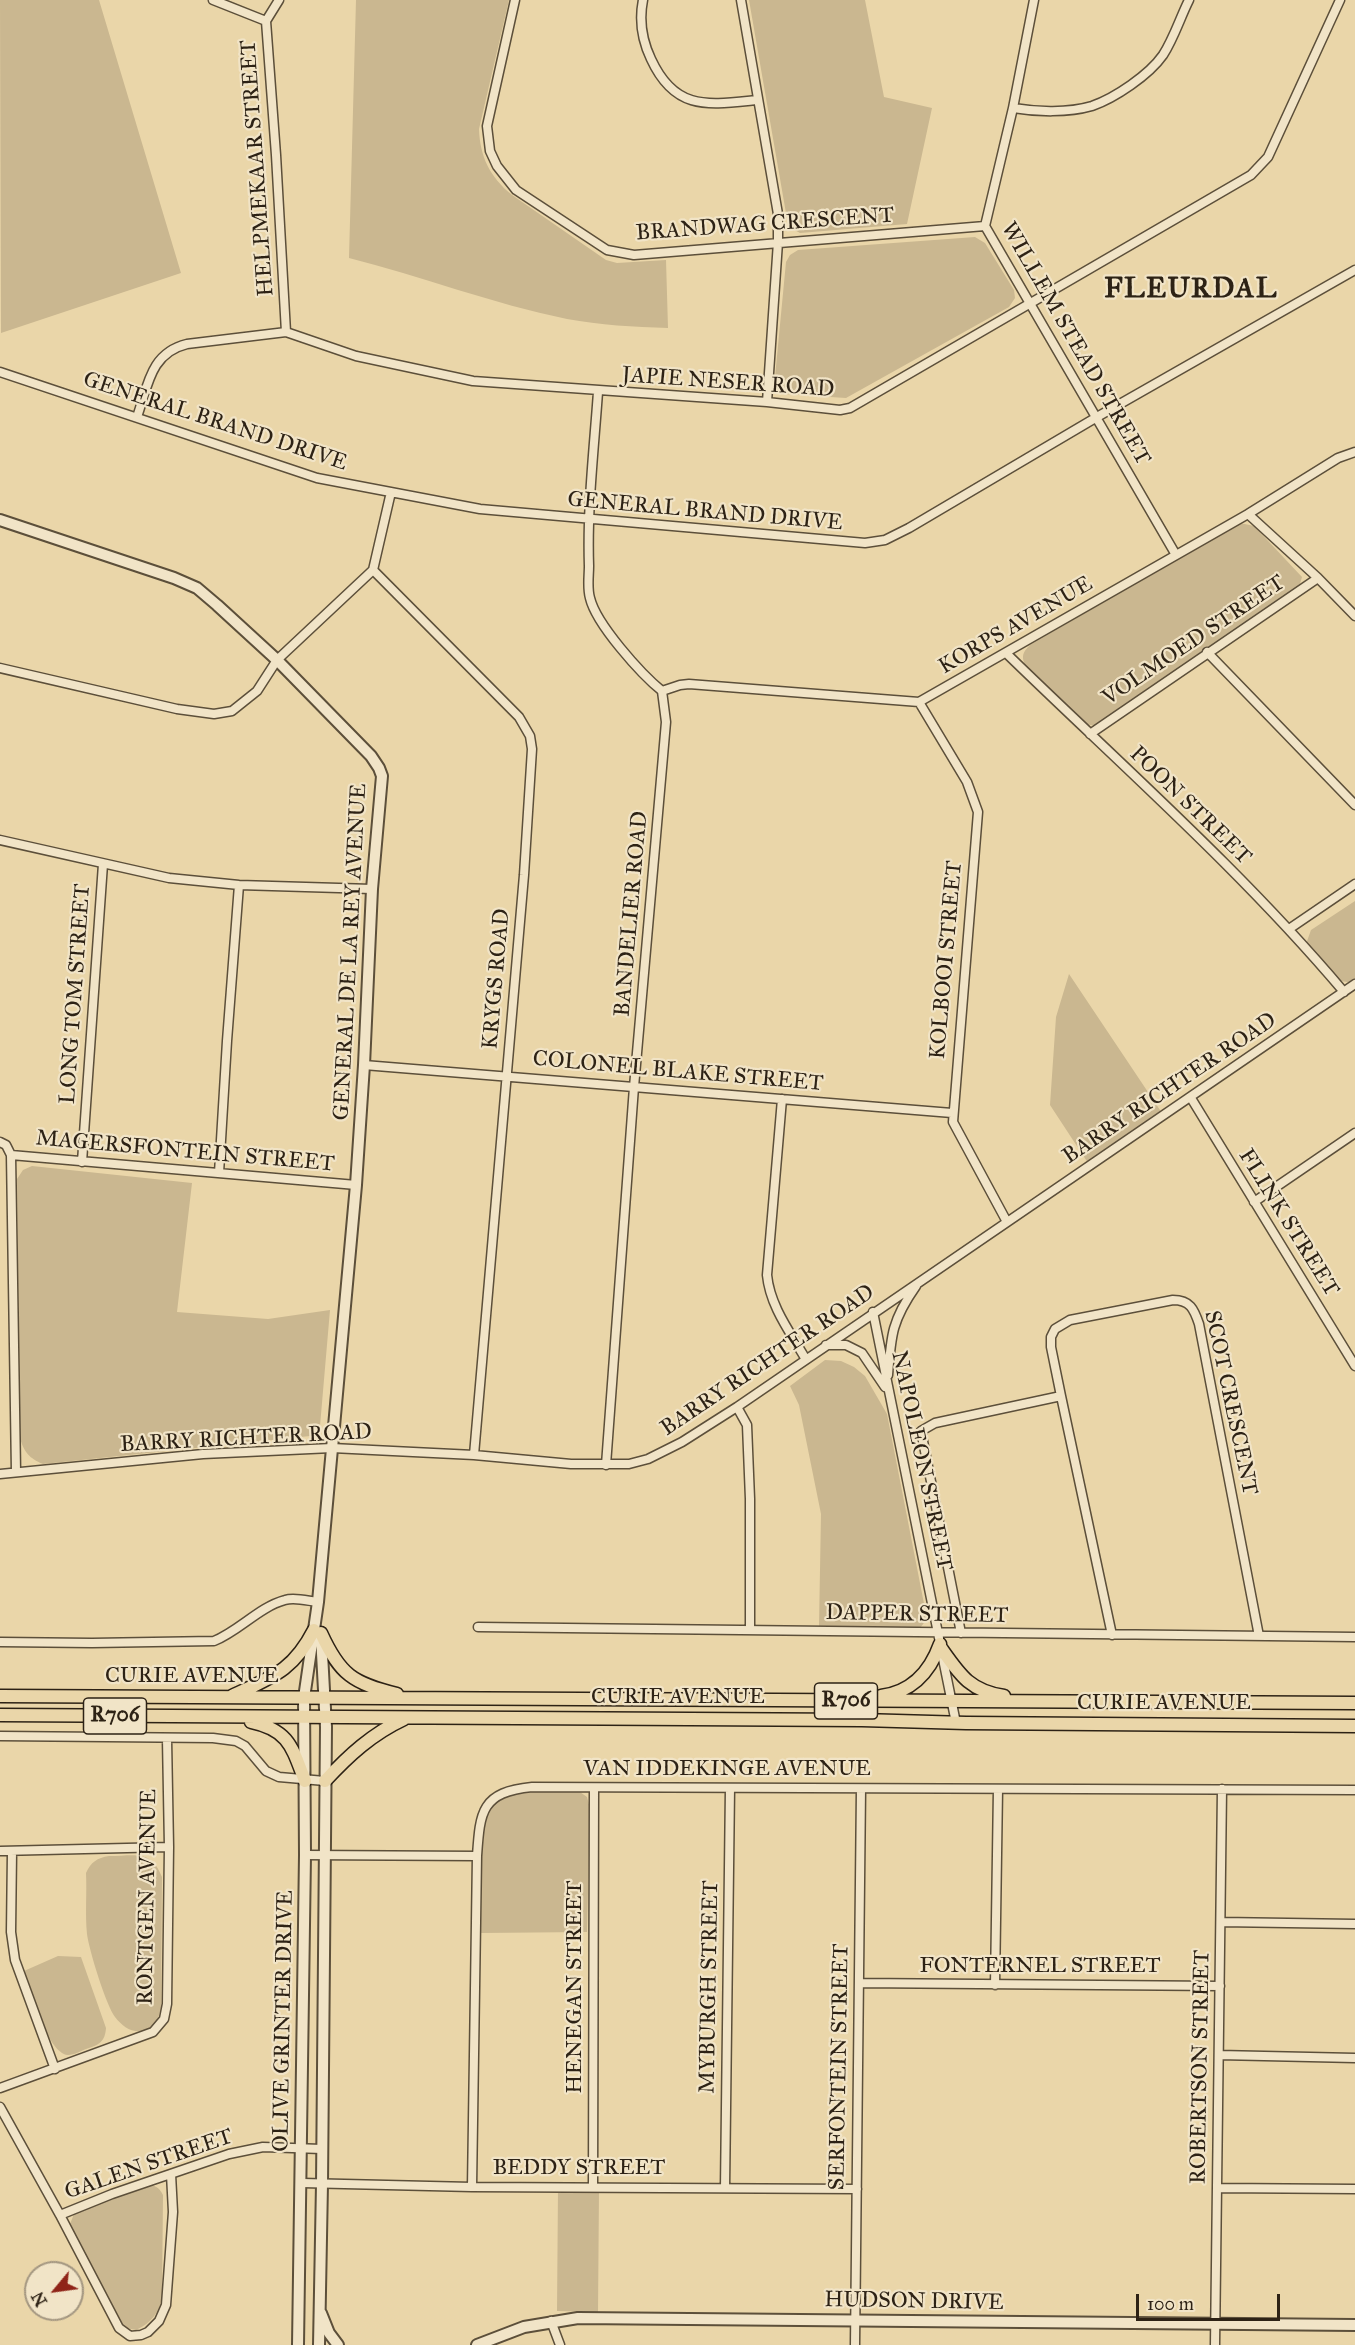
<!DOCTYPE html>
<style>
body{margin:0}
#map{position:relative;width:1355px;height:2345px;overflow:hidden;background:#ead6a9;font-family:"IM FELL Great Primer",serif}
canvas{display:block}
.north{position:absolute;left:24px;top:2261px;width:60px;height:60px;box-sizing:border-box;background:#f1e4c7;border:2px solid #a39680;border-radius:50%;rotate:241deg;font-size:16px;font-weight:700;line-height:24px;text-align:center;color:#2d2215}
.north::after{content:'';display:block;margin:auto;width:21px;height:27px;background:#8f2418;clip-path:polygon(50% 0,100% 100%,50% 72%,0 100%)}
.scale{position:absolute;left:1136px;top:2294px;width:144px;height:27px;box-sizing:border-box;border:3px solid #2d2215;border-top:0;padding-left:8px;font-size:18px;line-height:21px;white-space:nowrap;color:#2d2215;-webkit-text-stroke:4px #f1e4c7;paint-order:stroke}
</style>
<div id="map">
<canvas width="1355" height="2345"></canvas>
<div class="north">N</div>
<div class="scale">100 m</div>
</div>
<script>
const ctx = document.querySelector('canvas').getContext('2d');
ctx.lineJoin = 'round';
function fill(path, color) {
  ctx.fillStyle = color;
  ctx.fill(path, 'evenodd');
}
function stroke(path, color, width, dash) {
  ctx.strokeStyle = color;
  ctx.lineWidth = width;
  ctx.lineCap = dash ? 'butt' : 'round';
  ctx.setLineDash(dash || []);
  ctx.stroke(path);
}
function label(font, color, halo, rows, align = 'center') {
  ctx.font = font + ' "IM FELL Great Primer",serif';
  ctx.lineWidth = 4.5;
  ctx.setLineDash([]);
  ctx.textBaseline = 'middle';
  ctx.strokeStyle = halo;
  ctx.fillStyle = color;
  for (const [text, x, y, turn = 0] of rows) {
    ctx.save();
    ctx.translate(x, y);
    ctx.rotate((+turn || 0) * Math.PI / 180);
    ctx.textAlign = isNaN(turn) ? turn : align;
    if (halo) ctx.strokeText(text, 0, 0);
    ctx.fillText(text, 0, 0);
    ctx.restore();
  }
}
const green = new Path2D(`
 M0,0H99L181,273L1,333Z
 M356,0H509L479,129C480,157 490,177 512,195L606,260L617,263L666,260L668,328C634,327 600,325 567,319C493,304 421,276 349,258Z
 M749,0H865L884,97L932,108L907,224L800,233L791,228L787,219Z
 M975,237L985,243L1014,290L1015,298L1009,307L846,398L784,394L778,388L775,377L786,262L790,255L798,250Z
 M1240,523L1254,526L1302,577L1299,587L1095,726L1086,724L1025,665C1021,656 1023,652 1030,645Z
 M1355,901V983L1340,981L1306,944L1311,930Z
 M1069,974L1162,1113L1088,1163L1050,1105L1056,1017Z
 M32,1166L192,1183L177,1312L268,1319L330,1310L320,1426L310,1436L43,1464C29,1458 25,1453 20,1439L17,1179L23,1170Z
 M825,1360L841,1361L854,1367L865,1376L887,1414L927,1619L920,1628L819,1626L821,1514L799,1405L790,1386Z
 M521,1792H580L587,1797L590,1808L587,1932L481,1933L482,1829C488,1804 497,1799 521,1792Z
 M109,1856C135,1856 151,1849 162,1877L161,2007C159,2018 155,2028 143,2031C131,2033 122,2026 115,2017C106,2005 89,1950 87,1934C85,1914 87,1893 86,1873C91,1862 97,1858 109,1856Z
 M58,1956L81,1957L106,2028C105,2042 99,2045 86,2049C81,2051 74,2055 68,2055C47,2053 31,1990 24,1971Z
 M145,2184C155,2185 159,2187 163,2195L162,2297C159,2313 151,2323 136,2330L126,2328L118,2322L72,2236L70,2224L74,2214Z
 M558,2189L599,2190L598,2312L557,2311Z`);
const minor = new Path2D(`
 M213,0L266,21L276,155L286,332
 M515,0L487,126L490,151L497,166L516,190L607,250L634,255L985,226
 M643,0C639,20 642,40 651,59C675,111 707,105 757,100
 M741,0L778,214V242L767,402
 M1034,0L1013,108L985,226L1176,555
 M266,21L279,0
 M1013,108C1037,112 1068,113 1092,106C1115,98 1149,75 1163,55C1174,38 1180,18 1189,0
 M0,372L317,478L480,509L865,543L885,540L909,528L1097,417L1355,270
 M598,392C594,449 587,508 589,566C589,576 587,588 590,598C596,624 641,674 662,691L666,722L634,1087L606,1465
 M137,417C148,386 150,353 187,344L286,332L356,356L473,381L767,402L840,410L850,408L1251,175L1268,157L1340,0
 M1248,514L1318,578L1355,616
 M373,570L519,717L530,736L532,749L524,875L474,1455
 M1207,652L1355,805
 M1006,653C1120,764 1241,870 1344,992
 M0,668L177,709L214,714L232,711L257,691L277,660L373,570L391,492
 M662,691L680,685L689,684L919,702L1248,514L1338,458L1355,452
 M919,702L967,782L978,812L953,1122L1007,1222
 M1090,734L1318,578
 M0,840L169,878L239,885L372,889
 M1289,929L1355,884
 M364,1065L952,1113
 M1191,1098L1355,1366
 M782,1099L767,1275C770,1306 790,1332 805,1358
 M0,1142L6,1145L11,1155L16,1472
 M11,1155L356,1185
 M82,1162L103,864
 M219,1173L227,1041L239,885
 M1254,1202L1355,1133
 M873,1312L939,1638
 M826,1345H846L862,1353L885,1387
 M888,1375C891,1335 892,1320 916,1286
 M737,1407L747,1425L750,1499V1630
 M0,1474L203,1454L332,1448L474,1455L571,1464H629L648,1459L682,1442L737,1407L1355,984
 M478,1627L1355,1637
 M961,1633L921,1431L935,1423L1061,1396
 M1112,1635L1061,1396L1051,1347V1337L1055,1329L1070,1320L1173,1300C1190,1300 1194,1309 1199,1324L1259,1636
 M0,1642L92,1643L214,1641C239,1631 259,1607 285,1600C295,1597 308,1601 318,1602
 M942,1654L956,1723
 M0,1736L213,1738L236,1741L245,1746L266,1771L279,1777L325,1781
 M0,1851L169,1847
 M12,1852L11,1932L15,1960L55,2069
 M305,1855L477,1856
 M1221,1922L1355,1924
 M859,1983L1220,1986
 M995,1985L998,1789
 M1219,2055L1355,2058
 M0,2088L153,2032L164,2019L167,2004L169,1847L167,1739
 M0,2107L60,2215L119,2328L130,2336L141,2335L148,2332L159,2321L166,2305L173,2212L171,2174
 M302,2183L472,2187L857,2189
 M472,2187L477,1856C480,1812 481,1792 532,1787L1355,1790
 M593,2187L594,1788
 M725,2188L730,1788
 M1217,2188L1355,2189
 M60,2215L112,2194L229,2154L263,2147L322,2149
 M551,2321L560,2345
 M855,2345L861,1789
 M1215,2345L1222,1789`);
const tertiary = new Path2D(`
 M0,520L174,578L197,588L217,605L277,660L371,756L379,768L382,776L372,889L364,1065L356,1185L318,1602L304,1698L305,1855L298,2345
 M321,2313L329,2333L338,2345
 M319,2345L322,2184L326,1727L321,1635
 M477,2345L524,2327L578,2318L1355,2325`);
const primary = new Path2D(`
 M321,1633C340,1675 353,1683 397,1694
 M941,1648C960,1675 970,1691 1004,1696
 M0,1696L1355,1703
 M232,1696C272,1677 293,1671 314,1630
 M881,1696C912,1692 930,1672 940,1644
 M0,1715L862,1720L966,1723L1355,1726
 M251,1722C289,1730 292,1747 305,1781
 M325,1781C349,1755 372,1734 404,1719`);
const shields = [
 [846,1701,63],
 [115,1716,63]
];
const shieldNames = [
 ["R706",846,1701],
 ["R706",115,1716]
];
const streetNames = [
 ["HELPMEKAAR STREET",258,168,-94],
 ["BRANDWAG CRESCENT",765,225,-4],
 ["WILLEM STEAD STREET",1075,344,60],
 ["JAPIE NESER ROAD",728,383,4],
 ["GENERAL BRAND DRIVE",215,422,18],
 ["GENERAL BRAND DRIVE",705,512,5],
 ["KORPS AVENUE",1016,626,-30],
 ["VOLMOED STREET",1194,641,-34],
 ["POON STREET",1190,806,44],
 ["BANDELIER ROAD",632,914,-85],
 ["GENERAL DE LA REY AVENUE",351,952,-87],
 ["KOLBOOI STREET",947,960,-85],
 ["KRYGS ROAD",497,979,-85],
 ["LONG TOM STREET",76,994,-86],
 ["COLONEL BLAKE STREET",678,1072,5],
 ["BARRY RICHTER ROAD",1170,1089,-34],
 ["MAGERSFONTEIN STREET",185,1152,5],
 ["FLINK STREET",1288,1223,58],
 ["BARRY RICHTER ROAD",768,1361,-34],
 ["SCOT CRESCENT",1230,1403,78],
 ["BARRY RICHTER ROAD",246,1439,-3],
 ["NAPOLEON STREET",921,1461,78],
 ["DAPPER STREET",917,1615,1],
 ["CURIE AVENUE",192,1677],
 ["CURIE AVENUE",678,1698],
 ["CURIE AVENUE",1164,1704],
 ["VAN IDDEKINGE AVENUE",727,1770],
 ["RONTGEN AVENUE",148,1897,-89],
 ["FONTERNEL STREET",1040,1967],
 ["HENEGAN STREET",576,1987,-90],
 ["MYBURGH STREET",710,1987,-89],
 ["OLIVE GRINTER DRIVE",284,2021,-89],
 ["SERFONTEIN STREET",840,2067,-89],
 ["ROBERTSON STREET",1201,2067,-89],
 ["GALEN STREET",149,2165,-19],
 ["BEDDY STREET",579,2169],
 ["HUDSON DRIVE",914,2302,1]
];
const districtNames = [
 ["FLEURDAL",1191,290]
];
fill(green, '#cab790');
stroke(minor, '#5c4f3a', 11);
stroke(tertiary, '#5c4f3a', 14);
stroke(primary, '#2d2215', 15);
stroke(minor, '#f1e4c7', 8);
stroke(tertiary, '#f1e4c7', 10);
stroke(primary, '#ead6a9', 12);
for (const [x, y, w] of shields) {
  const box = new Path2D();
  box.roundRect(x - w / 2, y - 18, w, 36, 4.5);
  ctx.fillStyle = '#f1e4c7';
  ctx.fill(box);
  stroke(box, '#2d2215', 1.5);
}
label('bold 21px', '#2d2215', null, shieldNames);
label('22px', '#2d2215', '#f1e4c7', streetNames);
ctx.letterSpacing = '1.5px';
label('bold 28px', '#2d2215', '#f1e4c7', districtNames);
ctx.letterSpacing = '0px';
</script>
